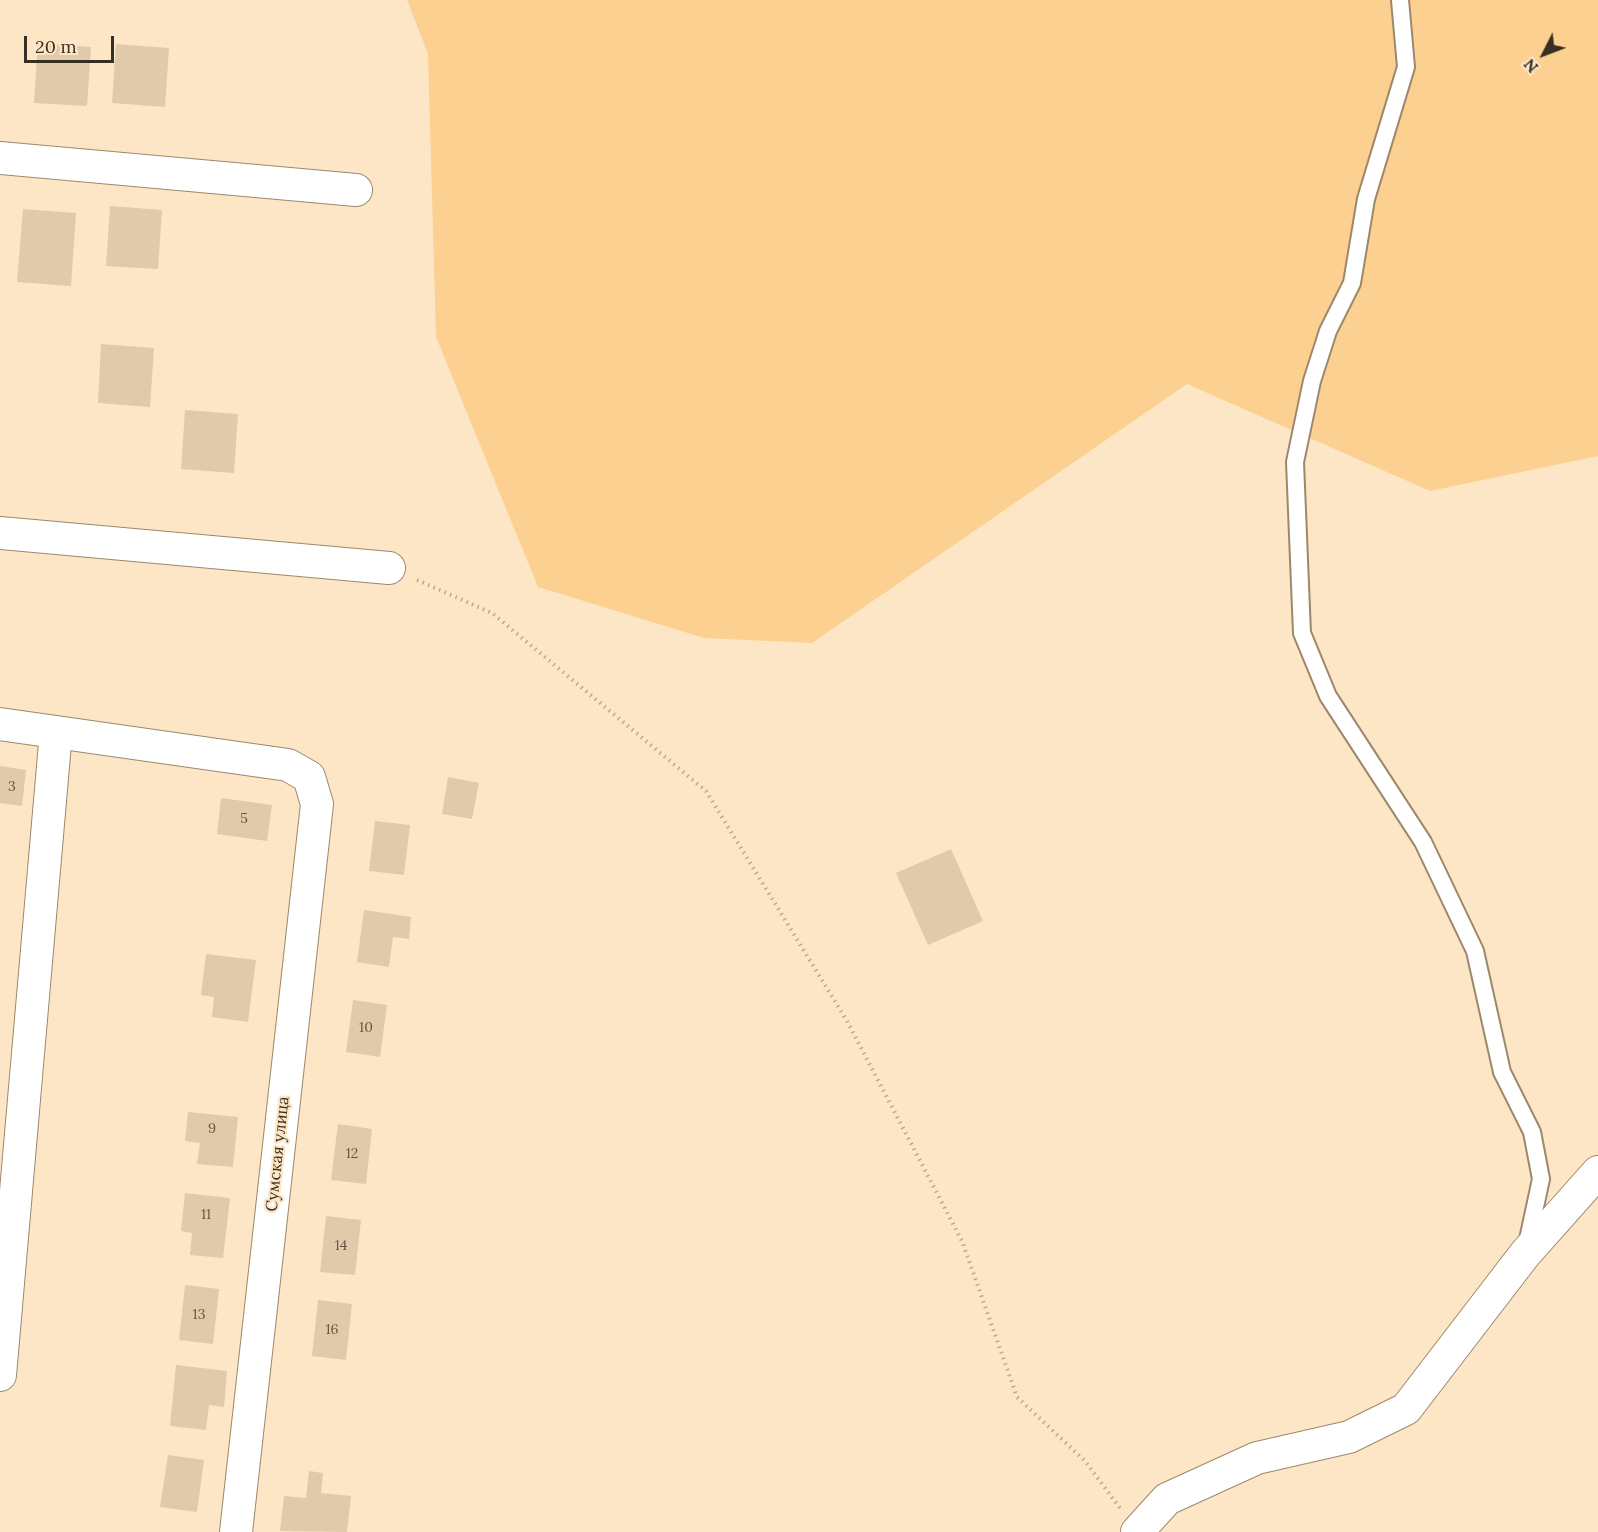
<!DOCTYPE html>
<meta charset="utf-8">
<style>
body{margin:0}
#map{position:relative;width:1598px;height:1532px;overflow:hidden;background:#fde6c6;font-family:Lora,serif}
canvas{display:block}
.north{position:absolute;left:1514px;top:24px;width:60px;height:60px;-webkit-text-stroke:4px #fde6c6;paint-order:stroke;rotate:228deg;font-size:16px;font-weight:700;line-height:24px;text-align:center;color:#382f23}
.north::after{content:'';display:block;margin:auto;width:21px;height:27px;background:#382f23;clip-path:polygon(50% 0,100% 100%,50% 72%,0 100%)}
.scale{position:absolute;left:24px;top:36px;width:90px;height:27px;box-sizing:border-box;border:3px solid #382f23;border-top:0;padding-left:8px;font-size:18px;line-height:21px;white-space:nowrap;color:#382f23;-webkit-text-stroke:4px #fde6c6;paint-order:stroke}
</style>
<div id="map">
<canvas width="1598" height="1532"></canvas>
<div class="north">N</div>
<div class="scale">20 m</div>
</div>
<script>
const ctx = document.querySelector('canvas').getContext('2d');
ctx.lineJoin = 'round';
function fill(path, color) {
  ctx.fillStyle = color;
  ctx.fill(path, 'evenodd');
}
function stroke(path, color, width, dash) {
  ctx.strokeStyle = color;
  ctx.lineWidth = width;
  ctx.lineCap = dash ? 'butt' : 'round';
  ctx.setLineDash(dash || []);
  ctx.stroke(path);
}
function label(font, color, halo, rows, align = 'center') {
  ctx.font = font + ' Lora,serif';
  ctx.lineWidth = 4.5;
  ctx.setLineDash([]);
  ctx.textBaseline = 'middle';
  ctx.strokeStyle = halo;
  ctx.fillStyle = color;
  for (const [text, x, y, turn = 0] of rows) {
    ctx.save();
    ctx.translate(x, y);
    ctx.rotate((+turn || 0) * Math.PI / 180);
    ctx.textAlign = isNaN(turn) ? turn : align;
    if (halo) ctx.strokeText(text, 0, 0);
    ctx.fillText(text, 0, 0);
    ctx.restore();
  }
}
const green = new Path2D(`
 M407,0H1598V456L1430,491L1187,384L812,643L704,638L538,587L436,337L428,54Z`);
const building = new Path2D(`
 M38,43L91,47L87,106L34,103Z
 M116,44L169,48L165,107L112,103Z
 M110,206L162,210L158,269L106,266Z
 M23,209L76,213L71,286L17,282Z
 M101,344L154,348L150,407L98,403Z
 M185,410L238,414L234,473L181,469Z
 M0,766L26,770L22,806L0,803Z
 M448,777L479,783L472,819L442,814Z
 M221,798L272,805L267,841L217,834Z
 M375,821L410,825L404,875L369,871Z
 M951,849L983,921L928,945L896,873Z
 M364,910L411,917L409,939L393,937L389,967L357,962Z
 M206,954L256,960L248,1022L212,1017L214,997L201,995Z
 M353,1000L387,1005L380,1057L346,1052Z
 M188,1112L238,1117L233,1167L197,1164L200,1143L185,1141Z
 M338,1124L372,1129L366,1184L331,1180Z
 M185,1193L230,1198L223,1258L190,1255L192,1233L181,1231Z
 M326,1216L361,1220L355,1275L320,1272Z
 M185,1285L219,1289L213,1344L179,1340Z
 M318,1300L352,1304L346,1360L312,1356Z
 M176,1365L227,1371L224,1407L209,1405L206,1430L170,1426Z
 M168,1455L204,1460L197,1512L160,1507Z
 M309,1471L323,1473L321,1493L351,1496L347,1532L280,1531L284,1496L306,1498Z`);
const path = new Path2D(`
 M417,580L492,613L706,791L847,1021L962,1241L1017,1397L1085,1461L1120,1508`);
const service = new Path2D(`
 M1400,0L1406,67L1366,199L1352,283L1328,331L1312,381L1295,462L1302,633L1328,696L1423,842L1475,951L1502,1072L1532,1132L1541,1179L1527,1244`);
const minor = new Path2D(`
 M0,158L356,190
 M0,533L389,568
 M0,724L288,765L309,777L317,804L236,1532
 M0,1375L56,732
 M1137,1532L1167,1499L1257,1458L1349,1437L1406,1409L1525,1254L1598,1172`);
const numberNames = [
 ["3",12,787],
 ["5",244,819],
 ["10",366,1028],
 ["9",212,1129],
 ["12",352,1154],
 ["11",206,1215],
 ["14",341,1246],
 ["13",199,1315],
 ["16",332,1330]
];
const streetNames = [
 ["Сумская улица",278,1154,-84]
];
fill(green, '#fcd090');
fill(building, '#e0caaa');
stroke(service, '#9d886b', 20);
stroke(minor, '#9d886b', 34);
stroke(path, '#bba98f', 4, [1.5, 4.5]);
stroke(service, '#fff', 16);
stroke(minor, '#fff', 32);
label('14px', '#625645', null, numberNames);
label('16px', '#382f23', '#fde6c6', streetNames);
</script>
